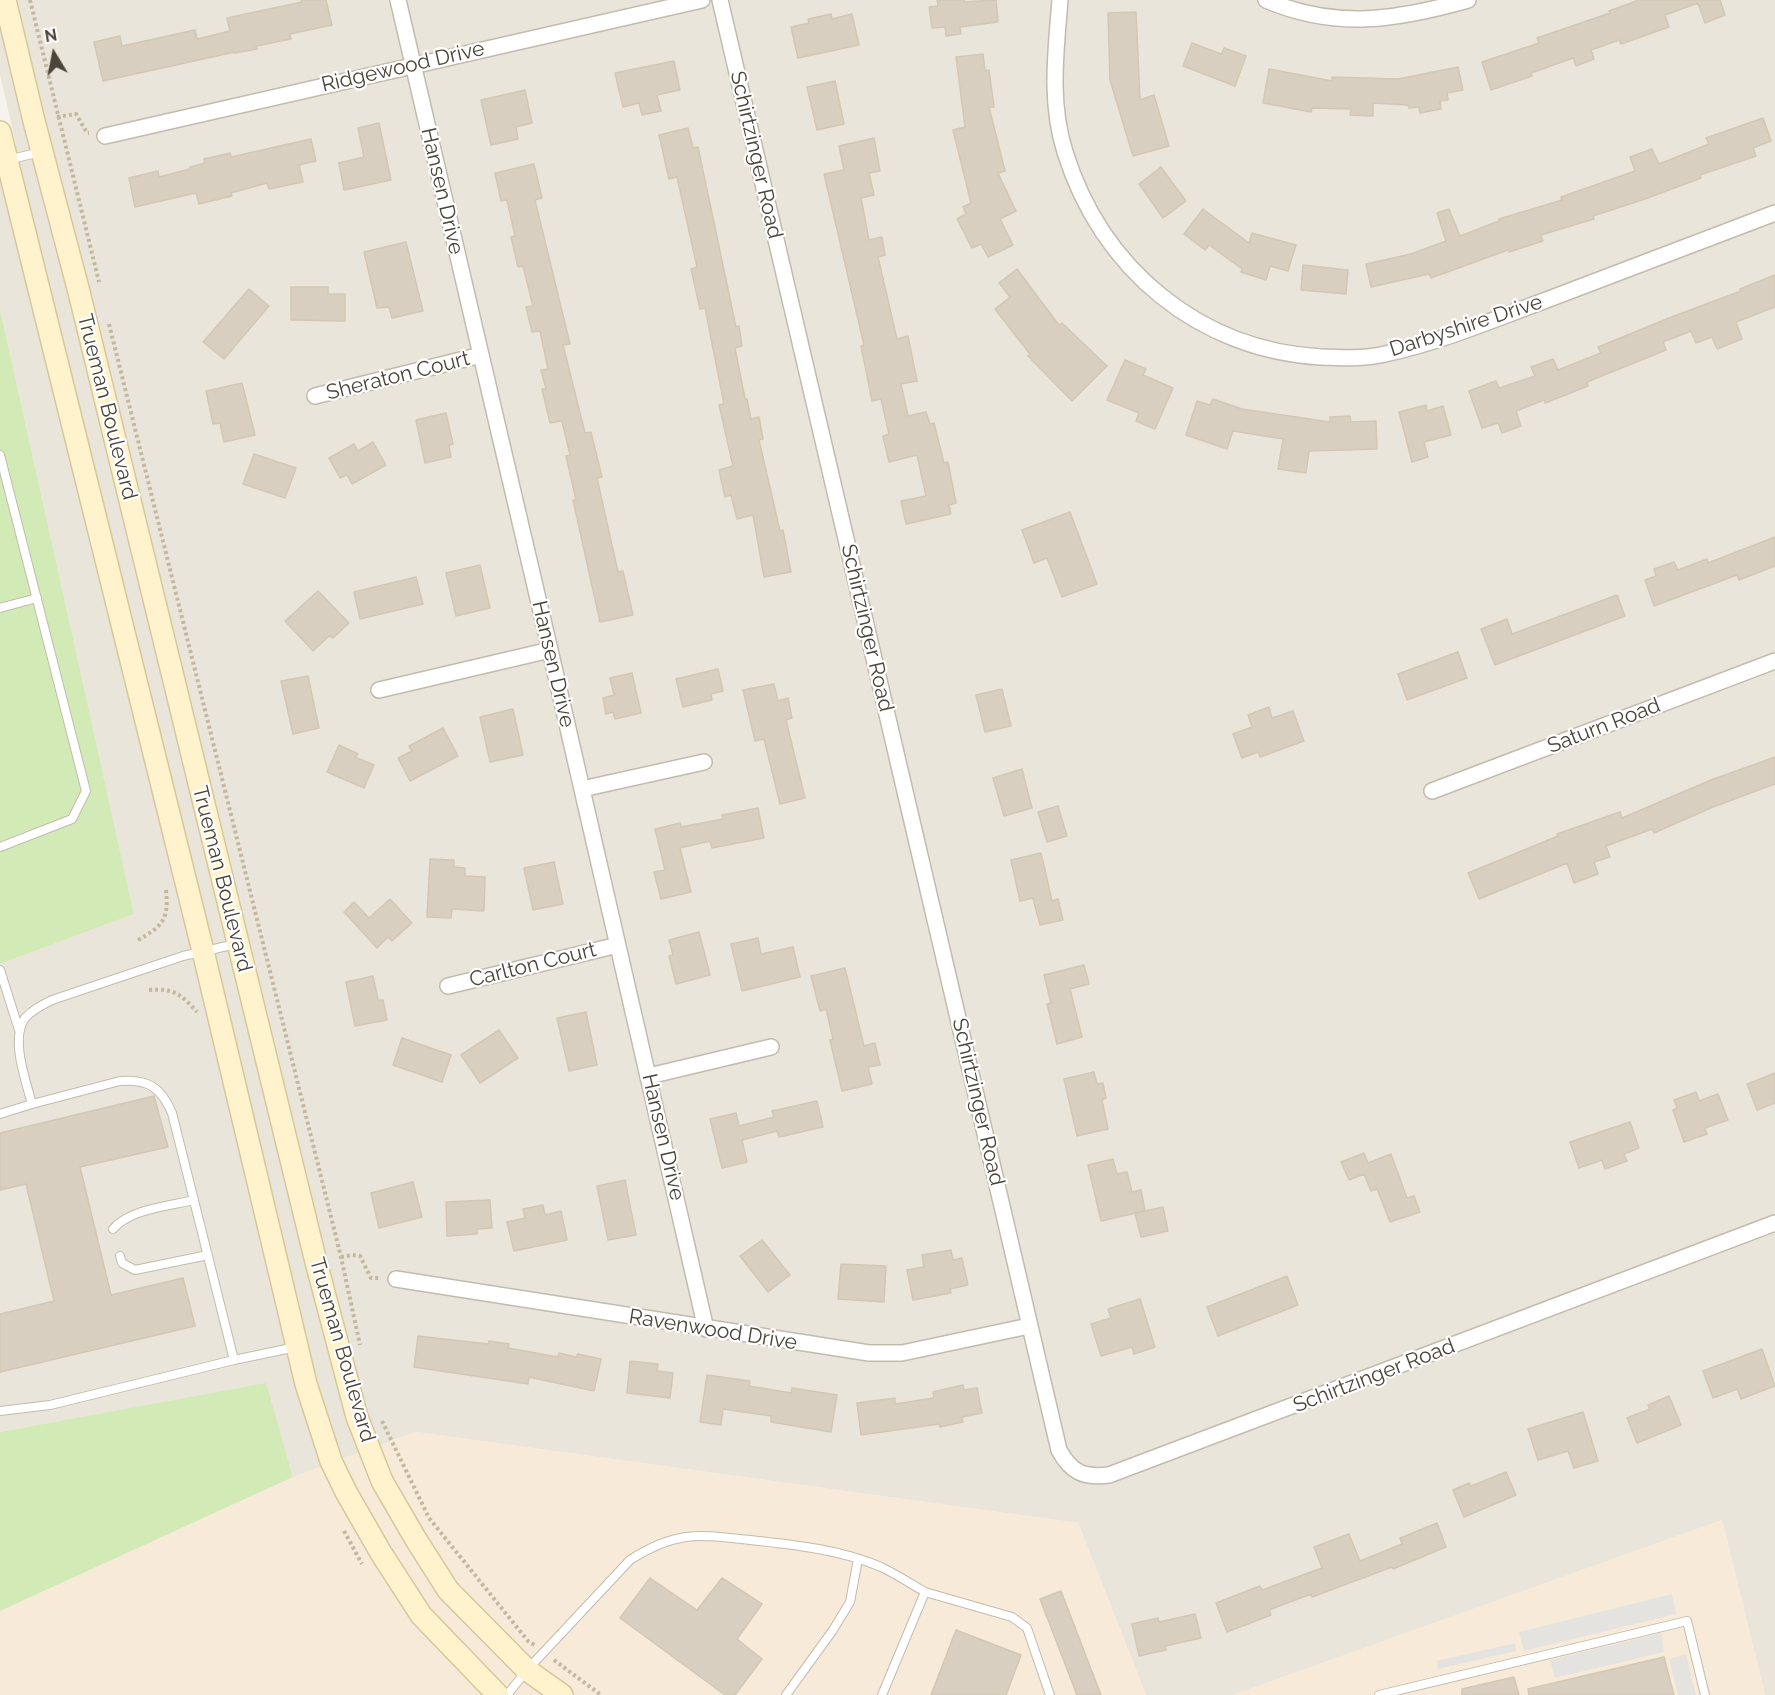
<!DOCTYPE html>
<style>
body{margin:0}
#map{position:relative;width:1775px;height:1695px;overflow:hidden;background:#f6f3ec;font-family:Raleway,sans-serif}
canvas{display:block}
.north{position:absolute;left:24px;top:24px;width:60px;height:60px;-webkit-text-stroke:4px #fff;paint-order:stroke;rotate:350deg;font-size:16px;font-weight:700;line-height:24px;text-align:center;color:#4b4439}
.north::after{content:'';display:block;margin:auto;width:21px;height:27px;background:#4b4439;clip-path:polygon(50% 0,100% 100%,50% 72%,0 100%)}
</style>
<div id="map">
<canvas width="1775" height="1695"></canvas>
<div class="north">N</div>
</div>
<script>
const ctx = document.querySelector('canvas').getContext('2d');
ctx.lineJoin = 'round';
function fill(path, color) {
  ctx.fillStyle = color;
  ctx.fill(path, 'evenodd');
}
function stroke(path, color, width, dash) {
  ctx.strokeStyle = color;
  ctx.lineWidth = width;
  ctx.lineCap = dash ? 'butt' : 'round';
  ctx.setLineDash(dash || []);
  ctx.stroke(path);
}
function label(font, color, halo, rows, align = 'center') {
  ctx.font = font + ' Raleway,sans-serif';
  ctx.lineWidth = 4.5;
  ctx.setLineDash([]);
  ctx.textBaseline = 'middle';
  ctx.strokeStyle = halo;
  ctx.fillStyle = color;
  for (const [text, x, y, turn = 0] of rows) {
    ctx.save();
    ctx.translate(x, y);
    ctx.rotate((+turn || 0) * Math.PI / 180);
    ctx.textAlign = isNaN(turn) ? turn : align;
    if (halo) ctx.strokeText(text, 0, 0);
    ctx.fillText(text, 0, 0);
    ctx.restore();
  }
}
const residential = new Path2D(`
 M0,0H1775V1695H1765L1722,1520L1233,1695H1146L1078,1523L416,1432L293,1477L265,1384L0,1432V964L134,914L0,309V176L16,144L0,75Z`);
const commercial = new Path2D(`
 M416,1432L1078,1523L1146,1695H0V1611L293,1477Z
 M1722,1520L1765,1695H1233Z`);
const green = new Path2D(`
 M0,309L134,914L0,964Z
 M266,1383L293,1477L0,1611V1432Z`);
const parking = new Path2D(`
 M1672,1594L1676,1614L1524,1651L1519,1632Z
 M1661,1633L1664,1652L1555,1678L1550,1660Z
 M1515,1643L1516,1651L1438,1669L1437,1661Z
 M1686,1654L1696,1695H1678L1669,1659Z`);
const building = new Path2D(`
 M301,0H326L332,25L290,34L291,39L256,46L257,49L235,53V52L103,81L94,42L120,36L122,46L195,30L197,39L230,31L227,18L302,2Z
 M937,0H964V2L996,0L998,22L960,27L961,34L946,36L945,27L932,28L929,7L938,6Z
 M1639,0H1720L1725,15L1705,23L1698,3L1665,15L1669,27L1621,44L1619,40L1591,50L1594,59L1576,66L1573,58L1531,73L1532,76L1491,90L1482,62L1539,43L1537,38L1610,13L1609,11Z
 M1136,12L1140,100L1154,95L1169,146L1133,156L1110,80L1108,13Z
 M831,14L832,19L852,14L859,45L798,58L791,27L809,23L808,19Z
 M1192,43L1221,54L1224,48L1246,56L1235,86L1183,66Z
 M983,54L985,71L989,70L994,107H989L1005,171L998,173L1016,211L1000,219L1013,245L988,257L981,244L972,248L957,219L966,214L963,207L971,203L953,130L965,127L956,57Z
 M674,61L680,90L657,95L661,111L642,115L639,103L623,107L615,73Z
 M1458,67L1463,90L1447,93L1448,100L1440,101L1441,109L1420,113L1419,107L1409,108L1408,105L1373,103V116L1350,115L1351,109L1312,108L1311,112L1263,103L1269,69L1332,81V77L1398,79Z
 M835,81L844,124L817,130L807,87Z
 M525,90L532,123L516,127L518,139L491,145L481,100Z
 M1763,118L1771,141L1753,148L1756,156L1700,175L1701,178L1645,199L1593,216L1594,219L1541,235L1543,241L1509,252L1508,250L1431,278L1429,274L1371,287L1366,264L1411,254L1446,241L1437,213L1449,209L1460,236L1499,221V219L1562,200L1561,197L1635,171L1630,157L1652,149L1659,164L1709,144L1706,138Z
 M379,123L391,180L344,190L339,163L364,157L358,128Z
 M688,128L693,148L698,147L736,327L739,326L742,346L735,348L745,399H747L751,419L759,417L763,439L759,440L780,531L783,530L791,572L764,577L753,515L737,519L731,495L725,497L719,470L733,466L719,405L724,404L705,308L700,309L691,269L697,267L677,177L669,179L659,135Z
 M874,138L880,171L869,173L874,195L861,198L869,240L882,237L885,255L878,257L897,339L908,336L917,381L901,384L908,416L926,412L930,424L934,423L944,463L948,462L956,503L949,505L951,514L906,524L901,501L926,496L917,455L889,462L883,436L889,434L881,399L872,401L861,346L864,345L824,174L844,170L839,146Z
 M311,139L316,161L299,165L303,182L269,189L267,183L231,193L232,196L199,204L196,193L135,207L129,178L158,171L159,177L190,169V167L205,163L204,159L230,153L231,157Z
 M534,164L542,198L535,200L570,344L563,345L585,433L591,432L602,477L597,478L618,572L623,571L633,615L600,622L573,500H576L566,456L570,455L562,421L550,423L542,389H546L541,370L548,369L540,331L532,332L526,307L533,306L523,266L518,267L511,237L515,236L507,200L501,201L495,173Z
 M1161,167L1186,201L1163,218L1139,184Z
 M1203,209L1249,243L1252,233L1296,245L1288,271L1270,266L1266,280L1241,272L1242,269L1209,245L1205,250L1184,234Z
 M406,242L423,311L392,318L389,307L377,308L364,252Z
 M1303,265L1348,270L1346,294L1301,290Z
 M1017,269L1059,325L1062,323L1107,366L1072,401L1028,356L1030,354L995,309L1010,297L999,283Z
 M1775,275V307L1736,322L1742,339L1717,349L1712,337L1696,343L1691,331L1663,342L1666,350L1587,382L1588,386L1545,403L1544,400L1516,411L1521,426L1502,433L1498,423L1482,428L1469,391L1496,381L1499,388L1535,376L1531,367L1553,359L1558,370L1601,353L1598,347L1674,316L1741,291L1740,289Z
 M291,287H328V294H345V321L291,320Z
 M249,289L269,306L224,359L203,342Z
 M1125,360L1146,369L1143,375L1173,388L1155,429L1136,421L1139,413L1107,400Z
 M242,383L255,435L224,442L220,423L213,424L206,391Z
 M1213,399L1242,409L1330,422V417L1350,416L1351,422L1376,421L1377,449L1309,451L1306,473L1278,469L1283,439L1233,431L1227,449L1186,435L1197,401L1210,405Z
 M1426,405L1427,411L1443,406L1451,435L1424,442L1428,457L1412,462L1399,412Z
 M446,413L453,444L449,445L451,457L425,463L416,420Z
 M373,442L386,465L352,484L347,475L340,478L329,458L354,444L358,451Z
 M254,454L296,468L285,498L243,484Z
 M1070,512L1097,584L1062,597L1047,558L1034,563L1022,530Z
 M1775,537V566L1739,580L1737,575L1654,606L1645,580L1656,576L1654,569L1674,562L1678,570L1707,559L1708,563Z
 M480,565L490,608L456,616L446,573Z
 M416,577L423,604L360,619L354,592Z
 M318,591L349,623L333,638L329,636L313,651L285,621Z
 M1617,595L1625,616L1495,665L1481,629L1507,619L1512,634Z
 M1458,652L1467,678L1407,700L1398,674Z
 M718,669L723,691L711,694L712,700L683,707L676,679Z
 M632,673L641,713L615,719L613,712L606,714L603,698L614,695L610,678Z
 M308,676L319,728L293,734L281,681Z
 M774,684L778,701L788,698L792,718L786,720L805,798L780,804L764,739L755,741L743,690Z
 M1002,689L1011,726L985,732L976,695Z
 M1269,707L1272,718L1293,711L1304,741L1260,757L1258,752L1242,758L1233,734L1252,727L1248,715Z
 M513,709L523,755L490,762L480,717Z
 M443,728L458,756L410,781L398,758L412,751L409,746Z
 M339,745L358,754L355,757L374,765L364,788L327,772Z
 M1775,757V784L1713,807L1654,833L1652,829L1606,846L1610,857L1594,862L1598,874L1574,883L1567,863L1479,899L1468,873L1558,836L1557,834L1620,812L1622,818L1711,780Z
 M1022,769L1032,808L1004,816L993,778Z
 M1058,806L1067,836L1047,842L1038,812Z
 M758,808L764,838L712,848L710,841L680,848L691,892L661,899L654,872L665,870L655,829L680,823L681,827L723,819L722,815Z
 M1041,853L1052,901L1058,899L1063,920L1040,925L1033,898L1020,901L1011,860Z
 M430,859L454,860V867L465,868V876L485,877L484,911L452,909L451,918L427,917Z
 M554,862L563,904L533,910L524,868Z
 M390,899L412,923L392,941L388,937L377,948L344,912L354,902L369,918Z
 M699,932L710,975L676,984L669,956L673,955L669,940Z
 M758,938L761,954L793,947L800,977L742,991L731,944Z
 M1084,965L1089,984L1070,989L1082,1037L1057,1044L1047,1004L1051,1003L1044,975Z
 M845,968L864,1046L875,1043L880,1065L868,1067L872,1084L842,1091L830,1040L833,1039L826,1009L820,1011L811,976Z
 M373,976L378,1000H383L387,1020L355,1026L346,982Z
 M586,1012L597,1065L569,1071L557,1018Z
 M499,1030L518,1058L480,1083L461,1055Z
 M402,1038L451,1055L442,1082L393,1065Z
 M1094,1072L1097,1084L1103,1083L1106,1098L1102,1100L1108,1129L1077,1136L1064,1079Z
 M1775,1073V1103L1757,1110L1747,1084Z
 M1696,1092L1699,1101L1718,1094L1728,1120L1705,1128L1707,1134L1684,1142L1673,1110L1677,1108L1674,1100Z
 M154,1096L168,1147L80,1167L111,1295L183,1278L195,1326L0,1372V1314L54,1301L26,1184L0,1190V1133Z
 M817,1101L823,1127L779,1137L777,1131L742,1140L747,1162L722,1168L710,1119L736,1113L739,1126L774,1117L772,1111Z
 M1630,1122L1639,1148L1624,1154L1627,1161L1605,1169L1602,1160L1579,1168L1570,1142Z
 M1364,1153L1368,1163L1391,1154L1407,1198L1414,1196L1420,1212L1390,1222L1377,1189L1371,1191L1364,1174L1349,1180L1341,1162Z
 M1113,1159L1117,1174L1127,1172L1132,1192L1141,1190L1145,1211L1101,1221L1088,1165Z
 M625,1180L636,1235L608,1240L597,1186Z
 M413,1182L422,1217L379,1228L371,1193Z
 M490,1200L492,1228L477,1229V1234L447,1236L446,1202Z
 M543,1205L545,1215L561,1211L567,1240L514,1251L507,1222L525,1218L523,1209Z
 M1163,1207L1168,1231L1141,1237L1135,1213Z
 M762,1240L790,1275L768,1292L740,1256Z
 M951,1250L953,1260L962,1258L968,1285L950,1289L951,1293L913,1300L907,1270L924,1267L922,1255Z
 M841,1264L886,1266L884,1302L838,1299Z
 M1287,1276L1298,1305L1218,1336L1207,1307Z
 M1140,1299L1155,1347L1134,1354L1132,1347L1101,1356L1091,1324L1111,1318L1108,1309Z
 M418,1336L488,1344L489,1341L509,1344L508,1348L558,1357L559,1353L576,1357L578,1354L601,1359L594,1391L529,1377L528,1384L414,1367Z
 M1762,1349L1775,1386L1741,1399L1737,1389L1713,1398L1703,1371Z
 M630,1361L658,1364L657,1371L673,1373L670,1398L627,1393Z
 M707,1375L750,1381L749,1386L791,1393L792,1388L837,1395L831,1432L771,1422V1416L723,1409L721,1425L700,1422Z
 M963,1385L964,1390L977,1388L982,1413L962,1417L963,1422L940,1427L939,1424L861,1435L857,1403L895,1398V1404L934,1398L933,1392Z
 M1669,1396L1681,1425L1637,1443L1627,1418L1650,1409L1648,1405Z
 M1583,1412L1598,1461L1574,1468L1568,1451L1538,1460L1528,1429Z
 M1506,1472L1516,1495L1464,1517L1453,1490L1469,1483L1471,1486Z
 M1437,1523L1446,1547L1393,1569L1392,1567L1312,1597L1311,1594L1269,1610L1271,1615L1227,1632L1216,1603L1260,1586L1262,1590L1322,1568L1314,1547L1349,1534L1360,1561L1402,1544L1400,1538Z
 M650,1578L697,1610L722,1578L762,1604L737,1639L762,1659L735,1695H725L620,1618Z
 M1061,1591L1101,1695H1077L1040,1599Z
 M1195,1614L1201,1638L1165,1646L1166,1650L1139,1656L1132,1624L1158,1618L1159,1622Z
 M956,1630L1021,1655L1006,1695H931Z
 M1664,1657L1674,1695H1529L1528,1689Z
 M1514,1677L1519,1695H1462V1689Z`);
const path = new Path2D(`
 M30,0L99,282
 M57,117L76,114L87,133H89
 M109,324L341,1257L360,1345
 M138,940C163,926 169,919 166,890
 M149,990C174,988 181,994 197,1012
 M341,1257L352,1255L360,1256L371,1278H380
 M382,1421L429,1518L528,1641L536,1646
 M344,1531L362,1564
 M554,1660L601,1695`);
const service = new Path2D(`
 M8,160L40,152
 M0,455L86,791L72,819L0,847
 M0,608L37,598
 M236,944L183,956L52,1000C42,1005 32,1010 25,1018C10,1039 26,1081 32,1104L120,1081C148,1079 161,1087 172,1113L234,1360L296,1347
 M0,970L19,1030
 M0,1114L32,1104
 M113,1229C130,1209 169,1206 194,1200
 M120,1256L122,1263L135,1270L208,1255
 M0,1411L50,1405L234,1360
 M925,1592L1012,1617L1027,1628L1050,1695
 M507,1695L527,1670L630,1560C647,1549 665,1540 686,1537C707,1534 728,1538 750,1540C793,1545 840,1549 881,1567C896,1574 911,1584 925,1592L882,1695
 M786,1695L833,1630L850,1602L858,1559
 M1379,1695L1687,1621L1705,1695`);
const minor = new Path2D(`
 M398,0L550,650L706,1329
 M720,0L1059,1450C1071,1473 1085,1478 1109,1475L1775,1223
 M1060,0C1056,51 1049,102 1065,152C1101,268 1198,350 1321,357C1342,358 1364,359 1385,354C1441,342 1495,319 1549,299C1624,270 1700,242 1775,213
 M1266,0C1336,30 1397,20 1468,0
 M105,136L702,0
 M315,396L481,355
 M379,690L550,650
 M582,789L704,762
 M1432,791L1775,661
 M448,986L618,945
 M649,1076L771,1047
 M396,1279L869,1353H902L1029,1326`);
const secondary = new Path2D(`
 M5,0L34,121L79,292L316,1262L357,1417L382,1481L415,1538L448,1590L527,1670L562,1695
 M0,132L203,951L306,1384L331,1461L346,1492L381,1553L421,1615L498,1695`);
const streetNames = [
 ["Ridgewood Drive",403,67,-13],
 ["Schirtzinger Road",756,155,77],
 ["Hansen Drive",442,191,77],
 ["Darbyshire Drive",1466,326,-18],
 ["Sheraton Court",398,376,-14],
 ["Trueman Boulevard",107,407,76],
 ["Schirtzinger Road",867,628,77],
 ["Hansen Drive",553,664,77],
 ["Saturn Road",1604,726,-21],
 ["Trueman Boulevard",222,879,76],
 ["Carlton Court",533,965,-14],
 ["Schirtzinger Road",978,1102,77],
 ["Hansen Drive",663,1137,77],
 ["Ravenwood Drive",713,1330,9],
 ["Trueman Boulevard",342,1350,74],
 ["Schirtzinger Road",1374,1376,-21]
];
fill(residential, '#eae5da');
fill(commercial, '#f7ead8');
fill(green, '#d2eab5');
fill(parking, '#e5e3e0');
fill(building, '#d8cfc1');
stroke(building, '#d3c7b4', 1.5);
stroke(service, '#c2bbae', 10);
stroke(minor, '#c2bbae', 18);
stroke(secondary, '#d6c79b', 24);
stroke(path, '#c4b79f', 4, [3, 3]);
stroke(service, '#fff', 8);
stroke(minor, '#fff', 15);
stroke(secondary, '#fff3cd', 21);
label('21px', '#4b4439', '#fff', streetNames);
</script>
